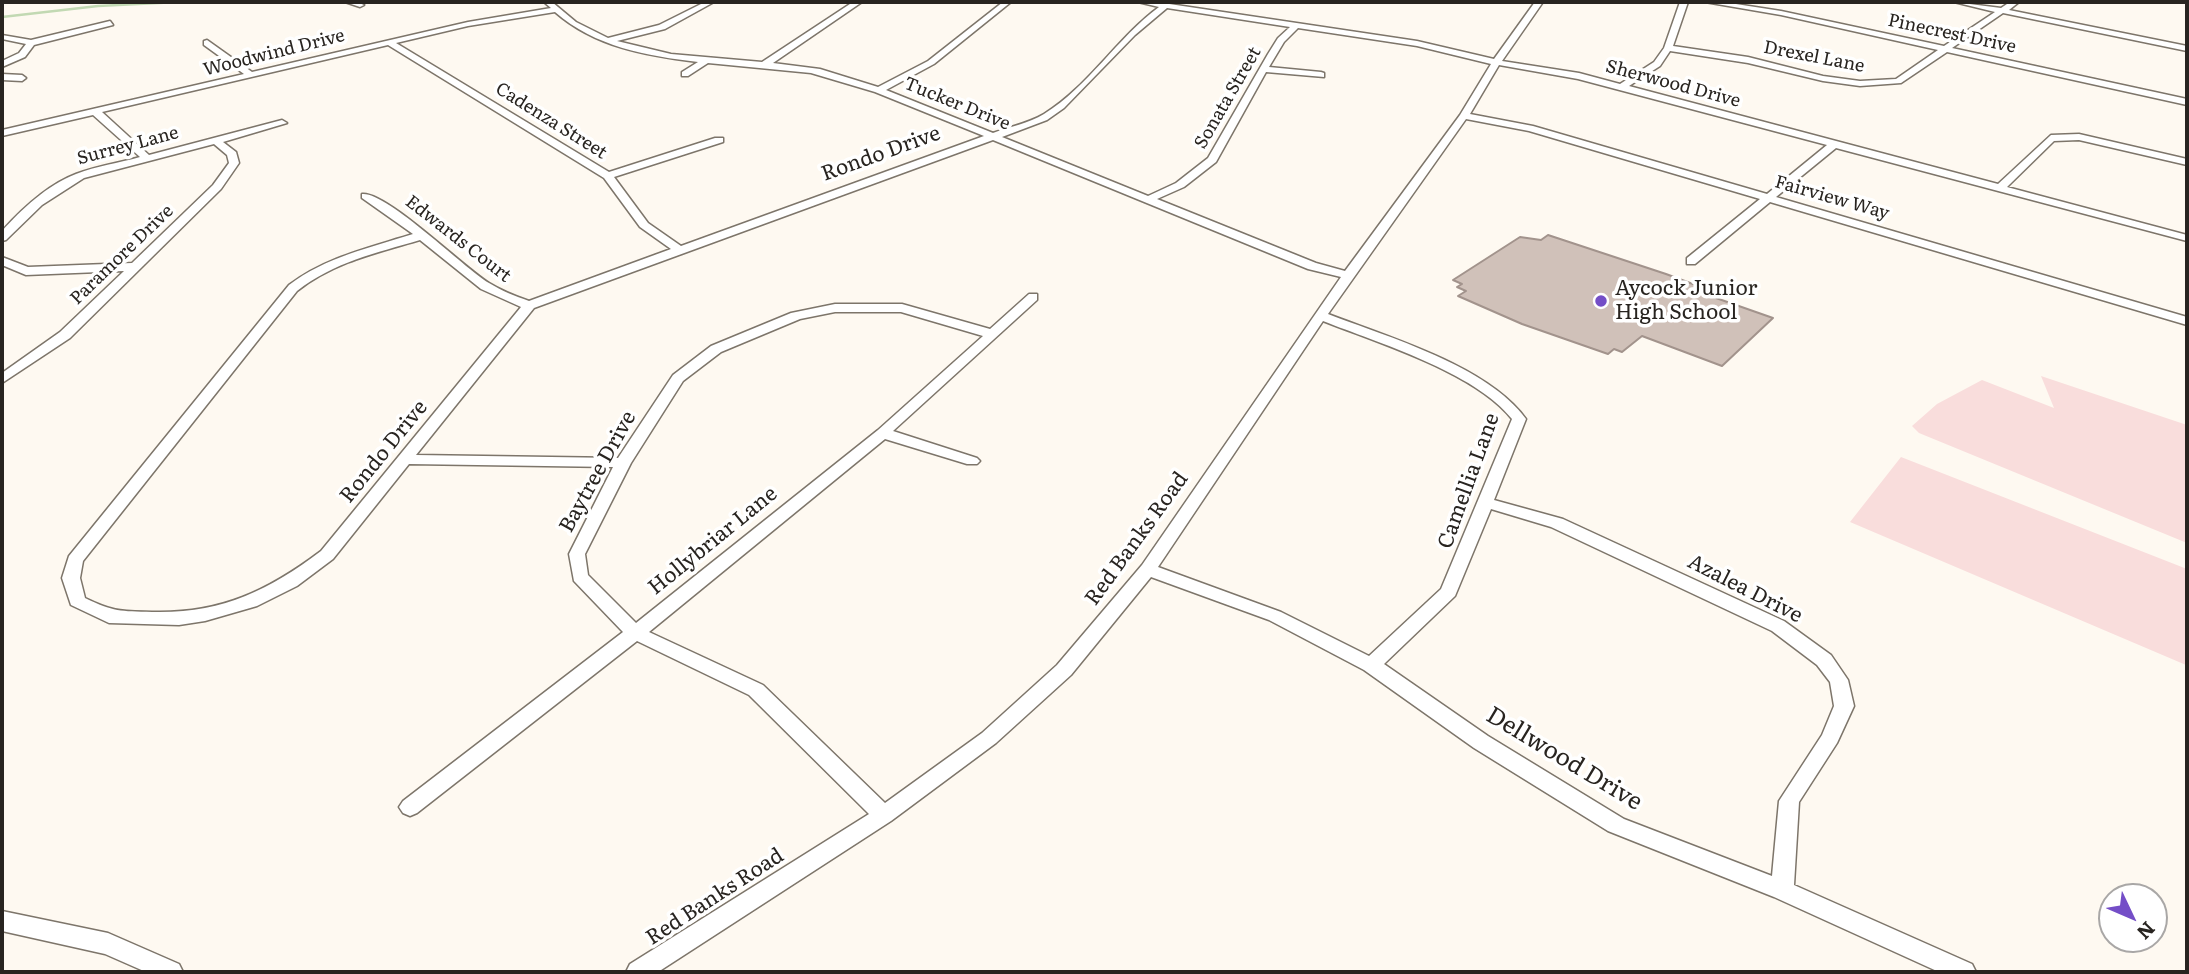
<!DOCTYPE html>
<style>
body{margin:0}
#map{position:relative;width:2189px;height:974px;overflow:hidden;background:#fef9f1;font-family:Literata,serif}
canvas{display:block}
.frame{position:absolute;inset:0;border:4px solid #282420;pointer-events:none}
.north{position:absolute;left:2098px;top:883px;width:70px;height:70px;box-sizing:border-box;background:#fff;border:2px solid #a9a7a6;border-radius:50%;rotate:134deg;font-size:19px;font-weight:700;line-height:28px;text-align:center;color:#282420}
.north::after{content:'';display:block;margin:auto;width:24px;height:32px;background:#744ec7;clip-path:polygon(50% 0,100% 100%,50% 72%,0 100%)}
</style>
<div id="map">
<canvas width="2189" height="974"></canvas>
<div class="frame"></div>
<div class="north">N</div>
</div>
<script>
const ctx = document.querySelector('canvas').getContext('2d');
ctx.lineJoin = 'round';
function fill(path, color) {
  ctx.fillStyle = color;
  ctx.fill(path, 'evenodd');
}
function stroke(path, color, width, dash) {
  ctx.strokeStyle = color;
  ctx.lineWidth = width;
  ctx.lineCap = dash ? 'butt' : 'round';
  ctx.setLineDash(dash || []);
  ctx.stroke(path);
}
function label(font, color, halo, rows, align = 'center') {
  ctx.font = font + ' Literata,serif';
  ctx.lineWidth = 7;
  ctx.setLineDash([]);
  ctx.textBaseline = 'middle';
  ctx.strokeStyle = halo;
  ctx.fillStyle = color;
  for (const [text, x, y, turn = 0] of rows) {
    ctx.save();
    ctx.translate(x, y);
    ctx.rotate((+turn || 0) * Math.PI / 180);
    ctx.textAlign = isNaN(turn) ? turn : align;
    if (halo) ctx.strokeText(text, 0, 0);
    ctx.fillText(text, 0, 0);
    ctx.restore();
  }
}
const green = new Path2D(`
 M2041,376L2187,425V543L1919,433L1912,426L1937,404L1982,380L2054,408Z
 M1901,457L2187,569L2186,665L1850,522Z`);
const stream = new Path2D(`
 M2,17L98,6L179,2`);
const building = new Path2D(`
 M1548,235L1666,274L1701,287L1696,291L1773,318L1722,366L1642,336L1622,352L1614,349L1608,354L1522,324L1458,296L1466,291L1457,287L1462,284L1453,280L1520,237L1541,240Z`);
const minor = new Path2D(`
 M345,2H357L364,5L360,7Z
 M544,2H552L576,22L608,38L659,25L705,2H714L665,29L617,41L671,54L762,62L853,2H862L773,63L820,69L878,87L928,61L1003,2H1011L934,64L886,90L993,133C1009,127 1029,123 1044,114C1089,86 1117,38 1159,7L1138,2H1156L1417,41L1494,59L1535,2H1543L1502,61L1579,73L1620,84L1654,62L1664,48L1680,2H1688L1673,46L1748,57L1823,76L1860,81L1896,79L1938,50L1781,15L1705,2H1723L1781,11L1944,46L1995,12L1954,2L2001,8L2010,2H2019L2009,10L2187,46V51L2003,13L1952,48L2187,99V105L1947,52L1901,83L1860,86L1823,81L1748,63L1670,51L1660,66L1629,86L1998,184L2051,135L2079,134L2187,159V165L2079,140L2054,141L2007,187L2187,235V241L1836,148L1776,197L2187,317V325L1770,202L1695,264H1687V258L1760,199L1529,131L1466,119L1328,314C1388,337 1488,366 1526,419L1494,500L1563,519L1784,621L1831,655L1848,680L1854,706L1837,743L1799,802L1794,885L1972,964L1976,972H1939L1774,897L1608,831L1474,748L1364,670L1269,620L1151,577L1071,675L996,743L891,821L658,972H626L630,964L869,814L749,695L637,641L417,813L410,816L403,813L399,807L403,801L623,632L574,581L569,554L613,467L409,464L333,559L297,586L257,606L205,621L179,625L109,623L71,605L62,578L69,556L289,285C326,257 369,248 413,234L362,198V194C386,191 463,267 489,283C502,291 515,296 529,301L671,249L640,227L604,178L388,45L102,112L149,155L282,120L287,123L223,142L236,152L239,163L221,189L70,338L2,383V373L60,332L124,271L26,275L2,265V257L28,267L132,263L213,185L229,163L227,155L214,144L84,178L42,205L6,240L2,241V231C22,209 47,185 76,174C96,166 119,163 140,157L93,115L2,136V130L244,74L204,45V41L207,40L252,72L468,22L551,8ZM1167,8L1290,27L1278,38L1268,54L1208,158L1176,183L1148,196L1002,137L1047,120L1064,108L1135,35ZM555,12C595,47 647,56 698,62L682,72V76H688L708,63L811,73L875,92L984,136L681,246L648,223L614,177L723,142V138H715L609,172L396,43L468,26ZM1298,28L1417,46L1491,64L1460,115L1345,271L1316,263L1157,199L1184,187L1216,162L1266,72L1324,77V73L1321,72L1269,67L1284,42ZM1499,65L1578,79L1827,145L1767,194L1533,126L1470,114ZM993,140L1308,269L1341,277L1142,565L1057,665L982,733L885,803L763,685L649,632L885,439L967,464H977L980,461L977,458L893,431L1037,300V294H1029L990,329L902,304H835L791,313L711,346L673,375L618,458L416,455L534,308ZM420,240L481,289L521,307L321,551C268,591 220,614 152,612C120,611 114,612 85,598L80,578L83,561L297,291C334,262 376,253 420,240ZM835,312H901L983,336L878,430L636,623L588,575L585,554L631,463L683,381L721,352L800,319ZM1323,321C1378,343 1475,372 1512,419L1441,589L1369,656L1281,612L1158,567ZM1491,509L1551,527L1772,631L1817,665L1830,682L1834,706L1822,735L1779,801L1772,876L1624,819L1488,736L1384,664L1455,596Z
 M110,21L113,25L34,45L25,57L2,67V61L19,53L26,44L2,39V35L31,40Z
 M2,74L22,75L26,78L22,81L2,80Z
 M2,911L108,933L179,964L183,972H146L105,954L2,931Z`);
const markers = [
 [1601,301,7,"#744ec7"]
];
const farStreetnames = [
 ["Pinecrest Drive",1952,34,12],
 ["Woodwind Drive",274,53,-14],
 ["Drexel Lane",1814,57,11],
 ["Sherwood Drive",1673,84,15],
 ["Sonata Street",1228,98,-60],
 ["Tucker Drive",957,104,22],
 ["Cadenza Street",551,121,32],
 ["Surrey Lane",128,146,-15],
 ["Fairview Way",1832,198,16],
 ["Edwards Court",458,239,38],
 ["Paramore Drive",122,255,-44]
];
const streetNames = [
 ["Rondo Drive",881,154,-20],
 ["Rondo Drive",384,452,-51],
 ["Baytree Drive",598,472,-61],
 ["Camellia Lane",1469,481,-70],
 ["Red Banks Road",1137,539,-54],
 ["Hollybriar Lane",713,541,-39],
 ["Azalea Drive",1745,589,27],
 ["Red Banks Road",715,897,-33]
];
const poiNames = [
 ["Aycock Junior",1615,289],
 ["High School",1615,313]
];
const nearStreetnames = [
 ["Dellwood Drive",1564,759,31]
];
fill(green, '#f9dddc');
stroke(stream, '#c2d9b3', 2.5);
fill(building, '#d0c1b9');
stroke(building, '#a2938c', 2);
stroke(minor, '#7d756a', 3);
fill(minor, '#fff');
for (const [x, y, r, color] of markers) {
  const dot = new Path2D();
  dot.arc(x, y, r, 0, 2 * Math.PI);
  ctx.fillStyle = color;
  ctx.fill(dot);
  stroke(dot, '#fff', 2.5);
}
label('18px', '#282420', '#fff', farStreetnames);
label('21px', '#282420', '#fff', streetNames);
label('21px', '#282420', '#fff', poiNames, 'left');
label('24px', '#282420', '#fff', nearStreetnames);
</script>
